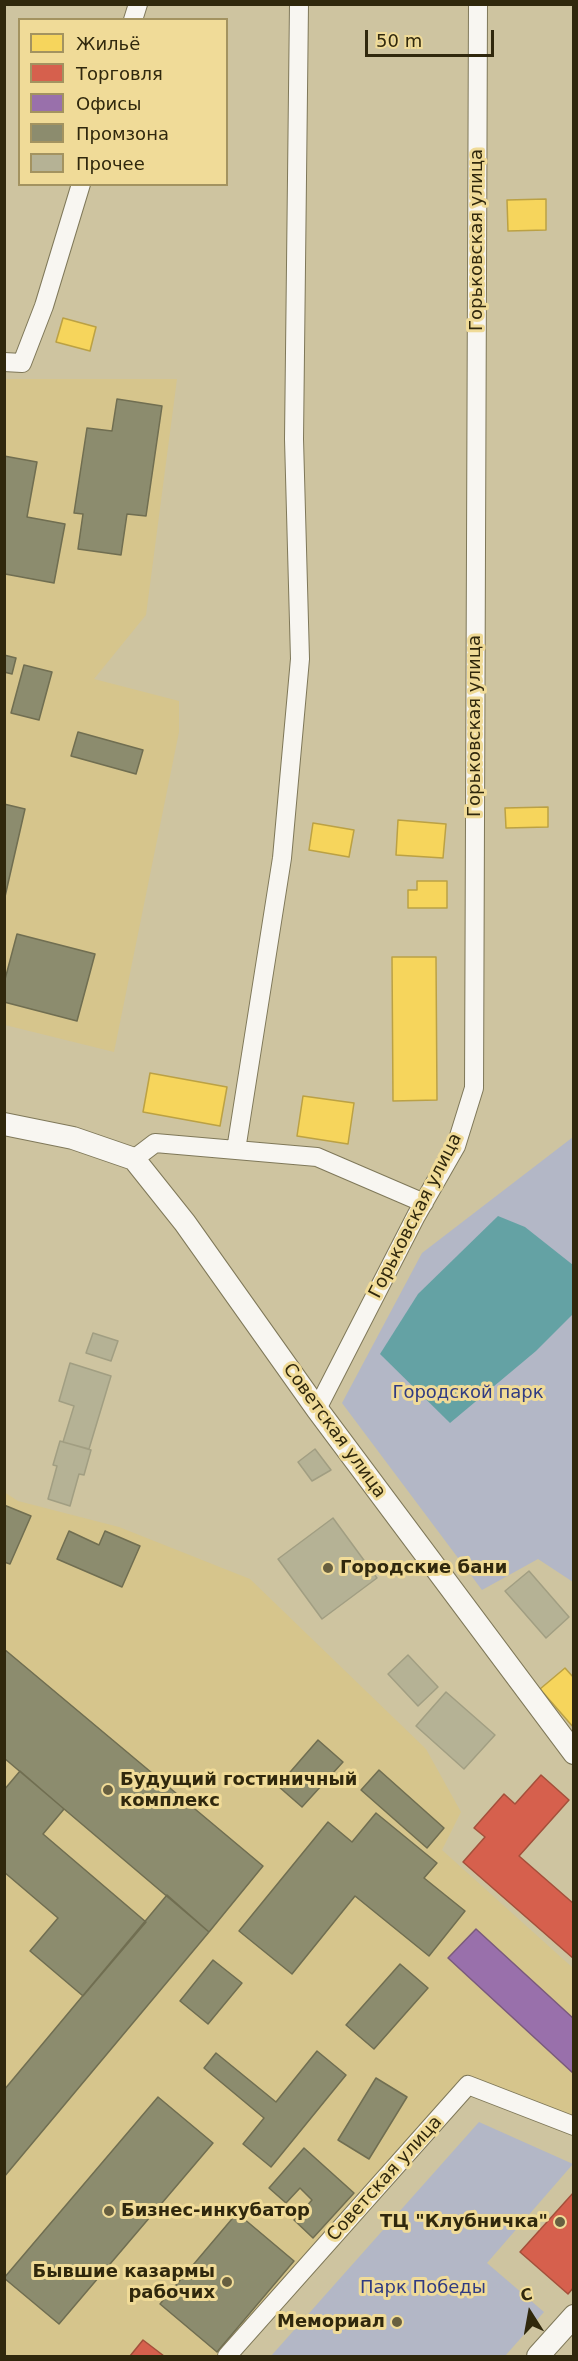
<!DOCTYPE html>
<meta charset="utf-8">
<style>
body{margin:0}
#map{position:relative;width:578px;height:2361px;overflow:hidden;background:#cec4a0;font-family:"DejaVu Sans",sans-serif}
canvas{display:block}
.frame{position:absolute;inset:0;border:6px solid #30280d;pointer-events:none}
.legend{position:absolute;left:18px;top:18px;width:210px;height:168px;box-sizing:border-box;background:#f0db98;border:2px solid #a39360;margin:0;padding:8px 10px;list-style:none;font-size:18px;color:#30280d}
.legend li{display:flex;align-items:center;gap:12px;height:30px}
.legend b{width:30px;border:2px solid #a39360}
.north{position:absolute;left:500px;top:2283px;width:60px;height:60px;-webkit-text-stroke:4px #f0db98;paint-order:stroke;rotate:349deg;font-size:16px;font-weight:700;line-height:24px;text-align:center;color:#30280d}
.north::after{content:'';display:block;margin:auto;width:21px;height:27px;background:#30280d;clip-path:polygon(50% 0,100% 100%,50% 72%,0 100%)}
.scale{position:absolute;left:365px;top:30px;width:129px;height:27px;box-sizing:border-box;border:3px solid #30280d;border-top:0;padding-left:8px;font-size:18px;line-height:21px;white-space:nowrap;color:#30280d;-webkit-text-stroke:4px #f0db98;paint-order:stroke}
</style>
<div id="map">
<canvas width="578" height="2361"></canvas>
<div class="frame"></div>
<ul class="legend">
<li><b style="height:16px;background:#f6d55c"></b>Жильё</li>
<li><b style="height:16px;background:#d6604d"></b>Торговля</li>
<li><b style="height:16px;background:#9970ab"></b>Офисы</li>
<li><b style="height:16px;background:#8c8c6e"></b>Промзона</li>
<li><b style="height:16px;background:#b5b295"></b>Прочее</li>
</ul>
<div class="north">С</div>
<div class="scale">50 m</div>
</div>
<script>
const ctx = document.querySelector('canvas').getContext('2d');
ctx.lineJoin = 'round';
function fill(path, color) {
  ctx.fillStyle = color;
  ctx.fill(path, 'evenodd');
}
function stroke(path, color, width, dash) {
  ctx.strokeStyle = color;
  ctx.lineWidth = width;
  ctx.lineCap = dash ? 'butt' : 'round';
  ctx.setLineDash(dash || []);
  ctx.stroke(path);
}
function label(font, color, halo, rows, align = 'center') {
  ctx.font = font + ' "DejaVu Sans",sans-serif';
  ctx.lineWidth = 6;
  ctx.setLineDash([]);
  ctx.textBaseline = 'middle';
  ctx.strokeStyle = halo;
  ctx.fillStyle = color;
  for (const [text, x, y, turn = 0] of rows) {
    ctx.save();
    ctx.translate(x, y);
    ctx.rotate((+turn || 0) * Math.PI / 180);
    ctx.textAlign = isNaN(turn) ? turn : align;
    if (halo) ctx.strokeText(text, 0, 0);
    ctx.fillText(text, 0, 0);
    ctx.restore();
  }
}
const built = new Path2D(`
 M5,379H177L146,615L94,679L179,701V732L114,1052L5,1025Z
 M4,1492L18,1501L119,1527L250,1579L426,1749L461,1812L442,1850L573,1968V2126L468,2085L225,2356H5Z`);
const green = new Path2D(`
 M573,1137V1582L538,1559L482,1590L342,1403L422,1253Z
 M479,2122L573,2164L487,2263L544,2312L505,2356H271Z`);
const water = new Path2D(`
 M498,1216L525,1227L573,1265V1314L536,1351L450,1423L380,1354L418,1294Z`);
const homes = new Path2D(`
 M546,199V230L508,231L507,200Z
 M63,318L96,327L90,351L56,342Z
 M548,807V827L506,828L505,808Z
 M398,820L446,824L443,858L396,855Z
 M313,823L354,830L349,857L309,850Z
 M417,881H447V908H408V890H417Z
 M392,957H436L437,1100L393,1101Z
 M150,1073L227,1087L220,1126L143,1112Z
 M303,1096L354,1103L348,1144L297,1136Z
 M565,1668L574,1678V1728L540,1689Z`);
const shops = new Path2D(`
 M541,1775L569,1800L519,1856L574,1904V1959L463,1862L485,1837L474,1828L504,1794L515,1804Z
 M574,2192V2287L568,2294L520,2252Z
 M143,2340L164,2356H130Z`);
const offices = new Path2D(`
 M476,1929L574,2019V2074L448,1958Z`);
const industry = new Path2D(`
 M117,399L162,406L146,516L127,514L121,555L78,549L83,514L74,513L87,428L112,431Z
 M4,456L37,462L27,517L65,524L54,583L5,574L4,577Z
 M4,655L16,658L12,674L4,672Z
 M24,665L52,672L39,720L11,713Z
 M78,732L143,750L136,774L71,756Z
 M4,804L25,809L4,901Z
 M17,934L95,954L77,1021L4,1002V983Z
 M4,1505L31,1516L10,1564L4,1562Z
 M69,1531L99,1545L105,1531L140,1546L122,1587L57,1559Z
 M4,1649L263,1866L209,1932L4,1758Z
 M318,1740L343,1762L302,1807L278,1786Z
 M379,1770L444,1828L427,1848L361,1790Z
 M20,1771L64,1809L43,1834L146,1922L83,1996L30,1951L58,1918L4,1872V1790Z
 M376,1813L437,1863L424,1878L465,1911L429,1956L355,1896L292,1974L239,1931L328,1822L352,1842Z
 M167,1895L209,1932L4,2177V2090Z
 M213,1960L242,1983L208,2024L180,2001Z
 M400,1964L428,1988L374,2049L346,2025Z
 M317,2051L346,2075L271,2167L243,2144L264,2118L204,2068L216,2053L276,2102Z
 M376,2078L407,2097L369,2159L338,2140Z
 M158,2097L213,2143L59,2324L4,2278Z
 M304,2148L354,2193L313,2238L294,2220L312,2200L300,2188L286,2203L269,2188Z
 M237,2213L294,2261L217,2352L160,2304Z`);
const building = new Path2D(`
 M93,1333L118,1341L111,1361L86,1353Z
 M70,1363L111,1376L89,1449L63,1442L74,1406L59,1401Z
 M60,1441L91,1450L84,1475L79,1474L70,1506L48,1499L57,1466L53,1465Z
 M315,1449L331,1470L312,1481L298,1462Z
 M333,1518L377,1578L322,1619L278,1559Z
 M529,1571L569,1617L546,1638L505,1591Z
 M408,1655L438,1687L418,1706L388,1674Z
 M446,1692L495,1735L464,1769L416,1726Z`);
const minor = new Path2D(`
 M133,20L138,4
 M4,362L22,363L44,306L81,184
 M236,1150L282,858L300,659L294,439L299,4
 M134,1159L155,1143L317,1157L424,1203
 M317,1409L416,1216L456,1146L474,1088L478,4
 M227,2356L468,2085L574,2126`);
const major = new Path2D(`
 M4,1124L73,1138L134,1159L185,1223L317,1409L574,1753
 M538,2356L574,2316`);
const markers = [
 [328,1568,6,"#675f40"],
 [108,1790,6,"#675f40"],
 [109,2211,6,"#675f40"],
 [560,2222,6,"#675f40"],
 [227,2282,6,"#675f40"],
 [397,2322,6,"#675f40"]
];
const streetNames = [
 ["Горьковская улица",477,240,-90],
 ["Горьковская улица",475,726,-90],
 ["Горьковская улица",416,1216,-63],
 ["Советская улица",334,1431,54],
 ["Советская улица",385,2179,-48]
];
const parkNames = [
 ["Городской парк",468,1393],
 ["Парк Победы",423,2288]
];
const poiNames = [
 ["Городские бани",340,1568],
 ["Будущий гостиничный",120,1780],
 ["комплекс",120,1801],
 ["Бизнес-инкубатор",121,2211],
 ["ТЦ \"Клубничка\"",548,2222,"right"],
 ["Бывшие казармы",215,2272,"right"],
 ["рабочих",215,2293,"right"],
 ["Мемориал",385,2322,"right"]
];
fill(built, '#d6c58c');
fill(green, '#b3b7c6');
fill(water, '#64a2a4');
fill(homes, '#f6d55c');
stroke(homes, '#bba144', 1.5);
fill(shops, '#d6604d');
stroke(shops, '#a44f3a', 1.5);
fill(offices, '#9970ab');
stroke(offices, '#7a5a7c', 1.5);
fill(industry, '#8c8c6e');
stroke(industry, '#706e51', 1.5);
fill(building, '#b5b295');
stroke(building, '#a19e82', 1.5);
stroke(minor, '#7f7859', 20);
stroke(major, '#7f7859', 24);
stroke(minor, '#f8f6f1', 18);
stroke(major, '#f8f6f1', 22);
for (const [x, y, r, color] of markers) {
  const dot = new Path2D();
  dot.arc(x, y, r, 0, 2 * Math.PI);
  ctx.fillStyle = color;
  ctx.fill(dot);
  stroke(dot, '#f0db98', 2);
}
label('18px', '#30280d', '#f0db98', streetNames);
label('18px', '#303b82', '#f0db98', parkNames);
label('bold 18px', '#30280d', '#f0db98', poiNames, 'left');
</script>
